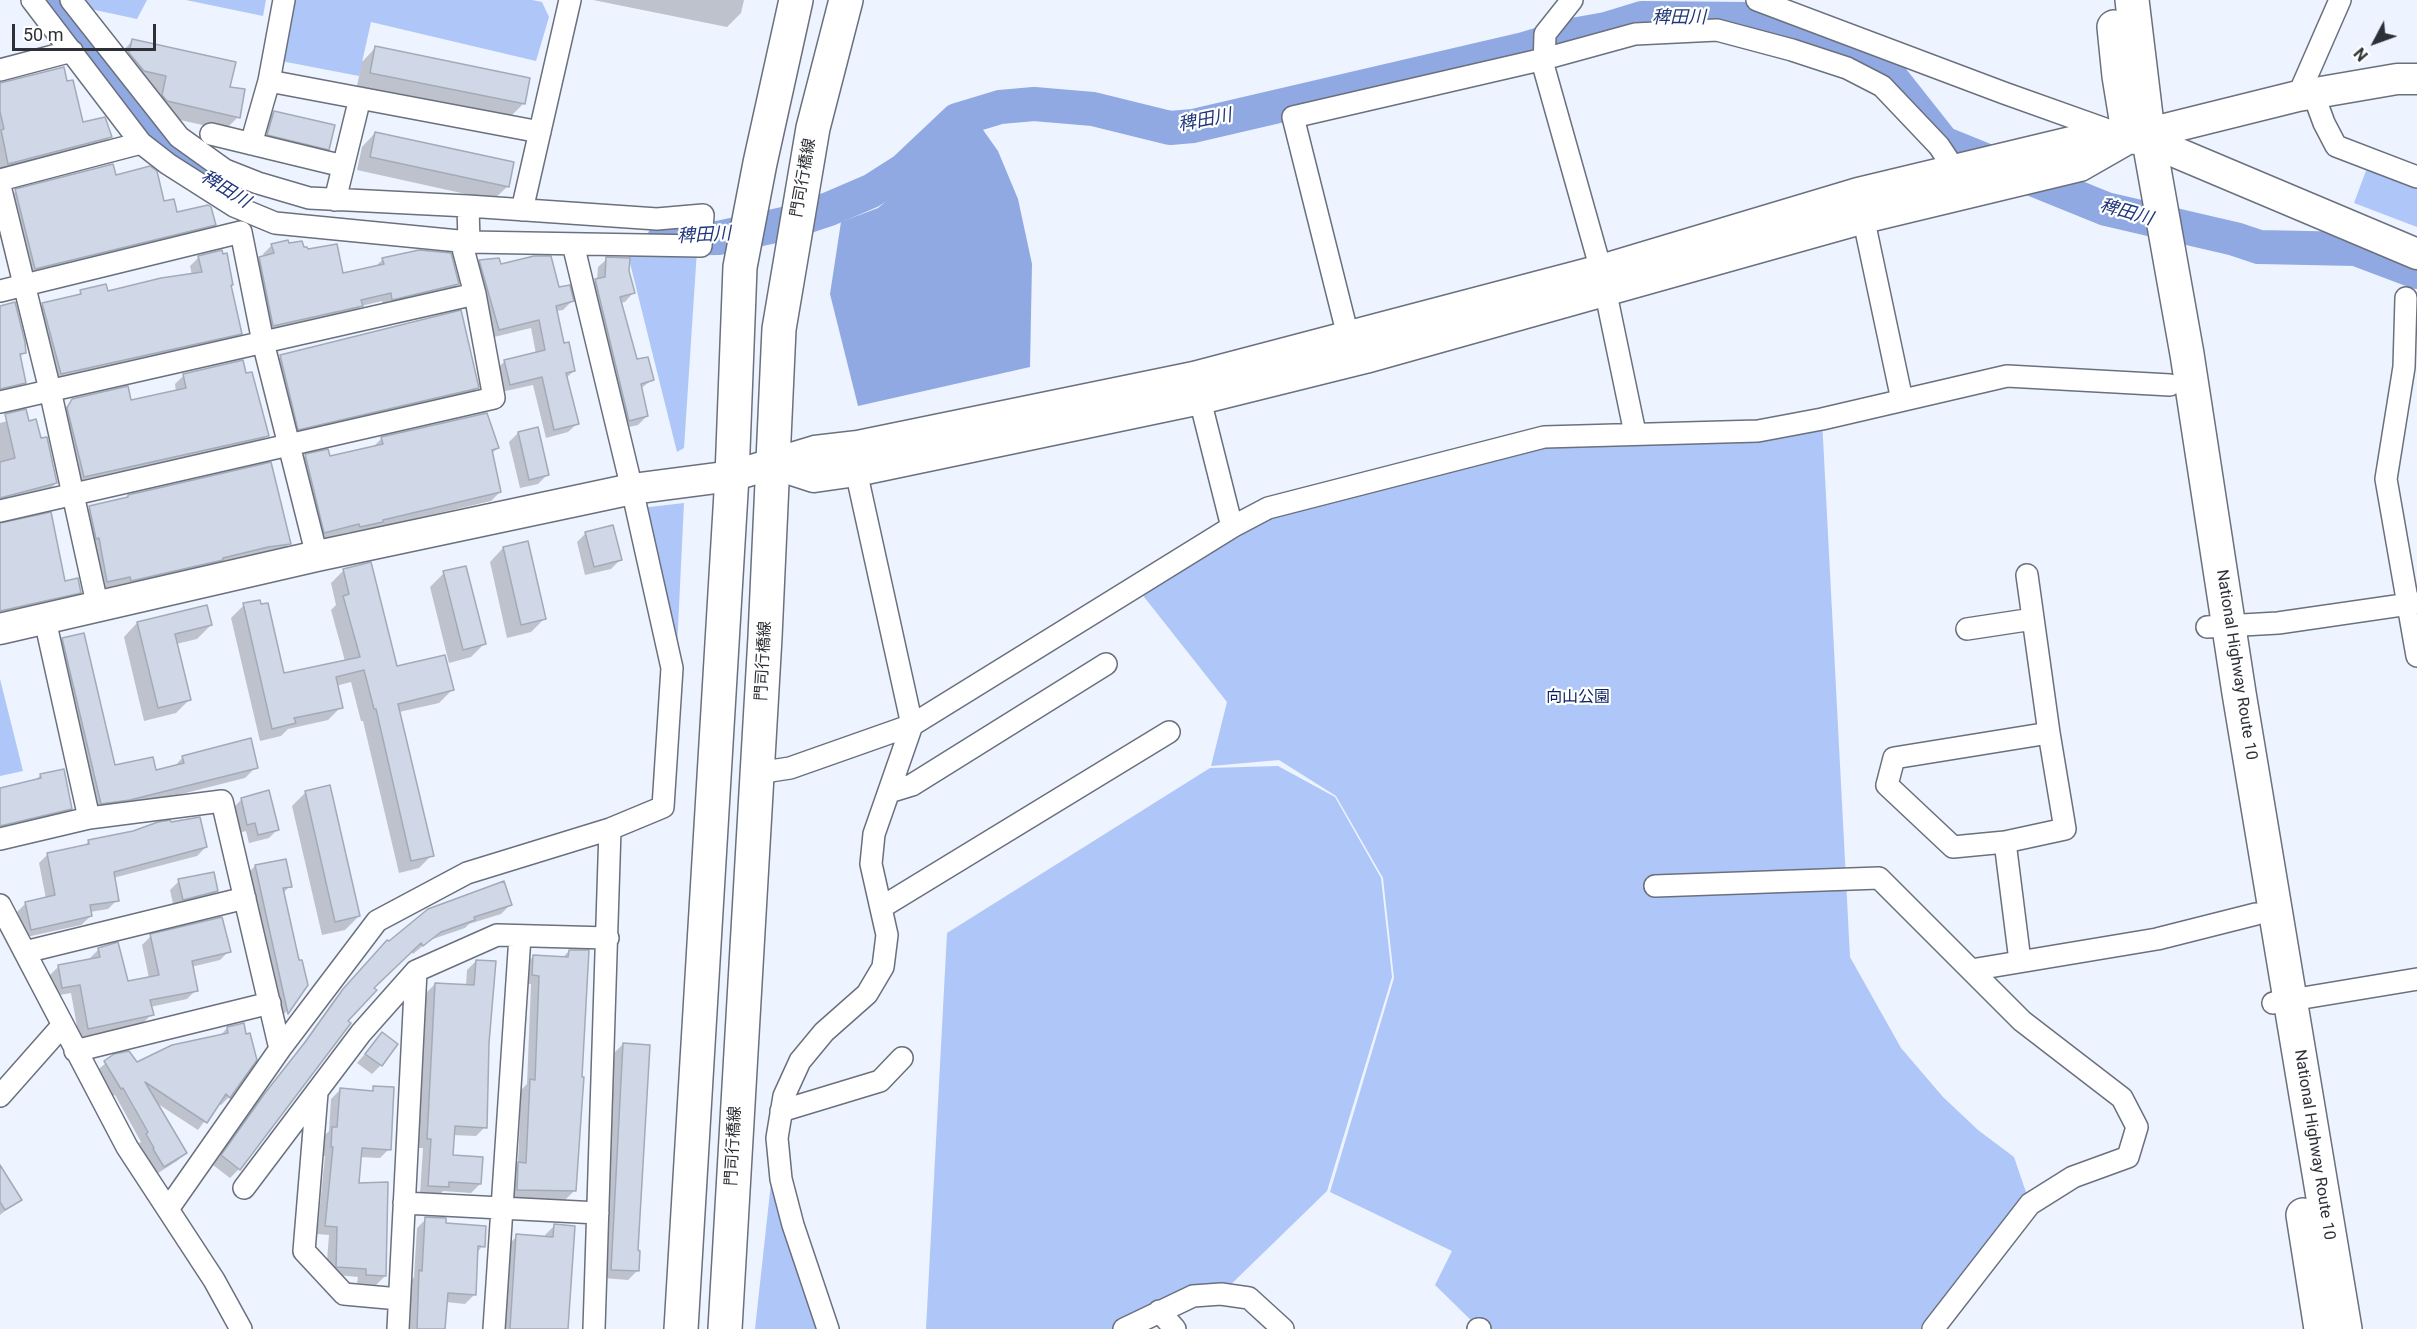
<!DOCTYPE html>
<meta charset="utf-8">
<style>
body{margin:0}
#map{position:relative;width:2417px;height:1329px;overflow:hidden;background:#edf3ff;font-family:Roboto,sans-serif}
canvas{display:block}
.north{position:absolute;left:2345px;top:12px;width:60px;height:60px;-webkit-text-stroke:4px #fff;paint-order:stroke;rotate:229deg;font-size:16px;font-weight:700;line-height:24px;text-align:center;color:#2d3036}
.north::after{content:'';display:block;margin:auto;width:21px;height:27px;background:#2d3036;clip-path:polygon(50% 0,100% 100%,50% 72%,0 100%)}
.scale{position:absolute;left:12px;top:24px;width:144px;height:27px;box-sizing:border-box;border:3px solid #2d3036;border-top:0;padding-left:8px;font-size:18px;line-height:21px;white-space:nowrap;color:#2d3036;-webkit-text-stroke:4px #fff;paint-order:stroke}
</style>
<div id="map">
<canvas width="2417" height="1329"></canvas>
<div class="north">N</div>
<div class="scale">50 m</div>
</div>
<script>
const ctx = document.querySelector('canvas').getContext('2d');
ctx.lineJoin = 'round';
function fill(path, color) {
  ctx.fillStyle = color;
  ctx.fill(path, 'evenodd');
}
function stroke(path, color, width, dash) {
  ctx.strokeStyle = color;
  ctx.lineWidth = width;
  ctx.lineCap = dash ? 'butt' : 'round';
  ctx.setLineDash(dash || []);
  ctx.stroke(path);
}
function label(font, color, halo, rows, align = 'center') {
  ctx.font = font + ' Roboto,"Noto Sans JP",sans-serif';
  ctx.lineWidth = 4.5;
  ctx.setLineDash([]);
  ctx.textBaseline = 'middle';
  ctx.strokeStyle = halo;
  ctx.fillStyle = color;
  for (const [text, x, y, turn = 0] of rows) {
    ctx.save();
    ctx.translate(x, y);
    ctx.rotate((+turn || 0) * Math.PI / 180);
    ctx.textAlign = isNaN(turn) ? turn : align;
    if (halo) ctx.strokeText(text, 0, 0);
    ctx.fillText(text, 0, 0);
    ctx.restore();
  }
}
const green = new Path2D(`
 M82,0H147L137,19L81,7Z
 M186,0H266L263,16Z
 M293,0H532L542,2L549,17L536,61L371,22L359,76L281,61Z
 M2367,168L2417,186V227L2354,203Z
 M626,247L697,250L684,448L677,452Z
 M1822,419L1850,957L1901,1048L1943,1097L1978,1130L2014,1157L2030,1204L1933,1329H1480L1435,1285L1452,1251L1330,1192L1394,978L1383,878L1336,796L1279,760L1211,766L1227,702L1137,588L1232,527L1544,437Z
 M684,503L677,648L641,508Z
 M0,679L23,771L0,776Z
 M1278,766L1335,797L1381,878L1392,977L1327,1191L1221,1294L1124,1329H926L947,933L1210,768Z
 M771,1183L802,1278L823,1329H755Z`);
const water = new Path2D(`
 M981,127L998,151L1018,199L1032,264L1030,367L858,406L830,294L841,222L878,208L911,180L952,136Z`);
const shadow = new Path2D(`
 M593,0H744L741,13L727,27Z
 M133,40L228,88L238,117L225,130L153,114L120,54Z
 M375,48L524,103L510,117L357,86L362,62Z
 M66,83L82,124L110,137L101,146L0,171V84Z
 M274,112L328,149L319,158L259,143L265,122Z
 M375,133L507,187L493,200L357,170L362,147Z
 M115,177L163,203L176,214L214,225L205,234L26,278L7,200L16,191Z
 M272,245H288L302,249L342,275L374,268L383,259L458,284L449,293L384,308L382,301L361,306L352,315L264,334L251,267L260,258L264,257L263,254Z
 M199,257L231,285L230,287L241,333L232,342L52,382L34,314L43,305L75,297L81,292L107,293L192,275L190,266Z
 M607,259L633,293L625,302L620,303L636,361L652,380L640,389L647,416L638,425L620,429L587,289L597,280L598,267Z
 M480,261L500,266L558,289L572,301L563,310L556,311L563,345L574,371L566,378L577,424L568,432L546,438L533,385L501,392L495,370L504,362L536,354L531,328L490,338L471,270Z
 M14,304L25,352L19,358L24,383L15,392L0,395V305Z
 M280,357L477,388L468,397L289,438L271,366Z
 M245,374L267,436L258,445L76,485L63,410L73,400L130,402L176,392L175,384L184,375Z
 M26,416L56,483L47,492L0,504V423Z
 M518,433L547,475L538,484L520,488L509,442Z
 M382,438L498,448L491,454L500,492L491,501L375,528L373,531L351,536L350,532L315,541L296,465L305,456L329,458L373,447Z
 M128,496L290,543L281,552L122,589V585L99,590L81,517L90,507L125,499Z
 M0,525L64,583L80,592L71,601L0,616Z
 M586,533L620,560L611,569L585,575L577,542Z
 M503,548L545,618L531,632L507,638L490,562Z
 M344,570L396,668L452,690L439,703L399,712L432,855L419,868L399,873L363,721H361L351,682L336,686L341,707L328,720L288,729L281,736L260,741L231,618L244,605L283,675L345,661L331,610L336,605L331,583Z
 M444,573L484,644L471,657L449,663L430,587Z
 M137,623L211,625L197,639L176,644L190,699L176,713L144,721L124,637Z
 M63,639L114,767L155,771L174,767L183,757L256,767L245,778L118,810L90,814L52,650Z
 M41,775L71,808L58,821L0,836V789L34,781Z
 M306,792L359,916L345,930L322,935L292,806Z
 M241,800L278,829L269,838L249,843L246,831L238,833L232,809Z
 M89,841L206,847L197,856L113,878L117,900L108,909L90,912L91,916L81,925L22,938L17,912L26,903L46,899L39,863L48,854L83,847Z
 M255,866L290,886L283,893L298,962L306,985L279,1021L246,875Z
 M179,881L217,891L208,900L174,908L170,890Z
 M510,905L501,914L469,924L465,928L430,940L413,954L411,951L372,988L239,1169L230,1178L213,1165L256,1104L297,1052L334,1000L365,966L364,965L387,942Z
 M151,936L229,951L220,960L191,967L196,990L187,999L150,1007L152,1014L143,1023L79,1038L71,993L54,996L50,975L59,966L90,961V958L99,949L127,983L149,978L142,945Z
 M569,951L574,1191L565,1200L508,1198L510,1173L518,1164L521,1090L527,1084L531,984H524L525,965L534,956L562,958Z
 M476,961L488,1043L485,1127L476,1136L453,1135L452,1156L480,1184L471,1193L443,1191L439,1196L420,1194L423,1148H418L426,993L435,984L466,986L467,970Z
 M243,1024L229,1097L221,1105L218,1103L198,1130L155,1102L186,1153L177,1161L155,1175L145,1158L147,1157L139,1143L141,1142L115,1095L112,1096L96,1071L115,1056L136,1064L219,1037L227,1028Z
 M382,1034L381,1065L372,1074L357,1063Z
 M623,1044L637,1271L628,1280L603,1278L614,1053Z
 M374,1088L389,1149L380,1158L359,1157L357,1184L385,1276L376,1285L357,1283L358,1277L326,1274L329,1235L317,1234L325,1156H322L323,1137L329,1131L331,1099L340,1090L370,1092Z
 M0,1168L20,1199L0,1215Z
 M426,1219L444,1225L483,1246L476,1253L474,1295L465,1304L446,1302L444,1329H410L411,1281L414,1277L417,1228Z
 M554,1226L567,1329H502L508,1245L517,1236L545,1238V1235Z`);
const river = new Path2D(`
 M46,0C85,50 122,103 167,147C183,164 203,176 223,189
 M664,239L718,238L784,224L829,209L871,191L904,170L957,120L1000,107L1034,104L1093,109L1170,128L1193,126L1524,49L1567,36L1606,29L1642,18L1746,19L1840,52L1890,76L1943,143L2106,209L2235,239L2259,247L2356,249L2417,272`);
const building = new Path2D(`
 M132,39L236,62L230,87L245,89L240,118L167,101L162,95L166,76L144,71L129,53Z
 M375,46L530,78L525,104L370,73Z
 M64,67L67,81L73,80L83,122L105,117L112,137L8,164L1,130L4,129L0,112V83Z
 M274,111L335,125L329,150L267,135Z
 M375,132L514,162L509,187L370,157Z
 M113,164L116,175L150,166L157,171L164,201L174,199L177,212L208,205L211,207L216,225L35,269L15,189Z
 M288,240L289,243L302,241L304,247H307L308,249L337,244L343,273L384,264L382,258L419,250L451,253L459,284L392,300L391,293L361,300L363,306L273,326L259,257L274,253L271,244Z
 M222,250L223,254L227,253L233,285H231L242,334L61,374L42,303L81,294L80,290L106,284L108,291L161,278L202,272L198,256Z
 M534,256H551L559,287L570,285L574,301L556,306L564,343L569,342L575,371L566,373L579,424L554,430L542,377L510,385L504,360L545,350L539,320L499,330L479,260L499,258L501,264Z
 M606,257L630,258L629,271L635,293L620,297L637,359L648,357L654,380L641,384L648,416L629,421L595,279L605,277Z
 M15,302L25,342L26,353L20,354L26,383L0,389V306Z
 M461,310L479,388L298,430L280,355Z
 M243,360L246,373L252,372L269,436L84,477L67,408L72,399L128,386L131,400L186,388L183,374Z
 M26,409L29,421L36,419L41,438L47,437L57,483L0,498V462L15,458L5,414Z
 M487,413L499,448L492,450L501,492L383,520V522L360,527L359,524L324,533L305,454L328,449L330,456L383,444L381,437Z
 M538,427L549,475L529,480L518,432Z
 M271,462L291,544L268,547L223,558V560L131,581L130,577L107,582L99,538L96,539L89,506L128,497V495Z
 M51,512L65,581L78,578L81,593L0,611V523Z
 M613,525L622,560L594,567L585,532Z
 M528,541L546,619L521,625L503,547Z
 M371,562L397,666L445,655L454,690L398,704L434,856L411,861L376,709H374L364,670L336,677L343,708L294,718L296,723L272,729L243,603L260,600L261,604L268,603L284,673L360,657L343,596L349,594L343,569Z
 M466,566L486,644L463,650L443,571Z
 M207,605L212,625L175,634L191,700L158,708L137,622Z
 M84,633L115,765L153,757L156,770L184,763L182,756L251,738L258,768L130,800L101,804L62,638Z
 M64,769L72,809L0,826V788L41,778L40,774Z
 M330,785L360,916L335,922L305,791Z
 M269,790L279,830L258,835L255,823L247,825L241,798Z
 M200,817L207,847L114,872L119,901L90,905L92,916L31,930L25,902L55,895L47,853L89,844L88,840L133,831L158,822L170,820L171,822Z
 M286,859L292,887L283,888L299,960H302L308,985L288,1014L255,865Z
 M214,872L218,891L183,900L178,879Z
 M504,881L512,905L474,917L475,920L441,932L423,946L421,943L374,988L377,990L348,1021L351,1023L240,1170L221,1155L265,1093L306,1041L343,989L387,940L389,941L428,909Z
 M222,917L231,952L192,961L198,991L150,1000L154,1015L88,1029L80,985L62,988L58,965L100,957L98,948L118,942L128,981L159,975L150,934Z
 M569,950H589L582,1077H584L582,1104L576,1191L517,1190L518,1162L526,1163L530,1079L535,1080L539,976L532,975L533,955L568,957Z
 M476,960L496,961L489,1043L487,1128L455,1126L453,1155L483,1157L481,1184L449,1182V1187L428,1186L431,1139H427L435,983L474,985Z
 M244,1023L246,1034L250,1033L257,1060L230,1098L226,1094L207,1123L145,1082L187,1153L164,1167L153,1149L154,1148L146,1134L148,1132L123,1088L121,1089L104,1061L114,1054L129,1051L137,1062L172,1045L228,1033L227,1027Z
 M382,1032L398,1044L382,1066L365,1054Z
 M623,1043L650,1045L638,1250L640,1251L639,1271L611,1270Z
 M373,1086L394,1087L391,1150L362,1148L359,1183L388,1182L386,1276L366,1275V1269L336,1267L337,1227L325,1226L333,1147H331L332,1127H337L340,1088L373,1091Z
 M0,1165L22,1200L5,1210L0,1202Z
 M425,1217L446,1218V1223L486,1226L485,1247L478,1246L476,1295L448,1293L445,1329H417L419,1270L422,1271Z
 M554,1224L575,1226L568,1329H510L516,1234L553,1237Z`);
const street = new Path2D(`
 M71,0L179,137L225,170L258,183L309,198L468,206L469,242L275,223L234,206L168,164L141,143
 M284,0L269,81L540,132
 M1572,0L1545,34L1544,68L1601,270L1635,433
 M1757,0L2004,93L2119,134
 M0,70L72,51
 M2313,93L2324,123L2336,146L2417,177
 M2298,96L2340,0
 M211,134L343,166
 M251,144L269,81
 M0,180L141,143L32,0
 M0,186L50,390L98,608
 M335,200L360,98
 M468,206L657,219L703,215L701,246L469,242
 M1861,207L1902,400
 M522,210L570,0
 M0,291L241,232L263,342L317,556
 M2406,298L2404,367L2386,479L2417,656
 M1348,336L1293,117L1544,59L1635,34L1717,30L1792,50L1847,68L1882,86L1939,146L1955,170
 M1197,388L1232,527
 M0,402L475,294
 M0,511L494,398L475,294L461,241
 M45,620L89,818
 M2207,627L2278,623L2417,603
 M1967,629L2033,619
 M757,773L790,768L912,725L1232,527L1268,508L1544,437L1758,431L1822,419L2007,376L2170,385
 M889,792L912,785L1106,664
 M0,839L89,818L222,801L280,1049
 M2005,842L2065,829L2049,733
 M1655,886L1879,878L2022,1021L2122,1098L2137,1127L2128,1157L2073,1177L2030,1204L1933,1329
 M0,905L127,1147L214,1280L241,1329
 M882,907L1169,732
 M25,952L245,898
 M2020,961L2005,842L1953,847L1887,785L1894,758L2049,733L2027,575
 M1971,970L2157,939L2256,914
 M2273,1003L2417,979
 M75,1051L270,1003
 M317,1093L304,1251L344,1294L399,1299
 M0,1096L62,1026
 M781,1111L880,1081L902,1058
 M244,1188L361,1033L416,971
 M404,1203L598,1213
 M168,1209L280,1049L377,921L467,873L610,829L663,807L672,668L632,489L573,244
 M1159,1311L1175,1329
 M398,1329L416,971L497,935L608,938
 M494,1329L520,936
 M594,1329L610,829
 M828,1329L793,1225L781,1179L777,1138L784,1096L800,1061L824,1032L867,994L883,967L887,935L871,864L874,834L912,725L856,471L857,459
 M1124,1329L1193,1296L1221,1294L1249,1298L1283,1329
 M1478,1329H1480`);
const secondary = new Path2D(`
 M774,464L814,477L856,471L1200,399L1365,358L1864,218L2080,166L2129,138L2149,141L2417,254
 M0,629L317,556L632,489L732,476L815,451L858,446L1194,377L1601,270L1858,193L2075,141L2129,138L2298,96L2397,79H2417`);
const primary = new Path2D(`
 M681,1329L732,476L740,267L760,163L796,0
 M725,1329L765,637L779,329L813,128L846,0`);
const highway = new Path2D(`
 M2132,0L2149,141L2187,354L2239,693L2345,1329
 M2114,27L2119,76L2127,125
 M2303,1215L2321,1329`);
const streetNames = [
 ["門司行橋線",804,178,-80],
 ["門司行橋線",764,661,-87],
 ["National Highway Route 10",2236,665,81],
 ["National Highway Route 10",2314,1145,81],
 ["門司行橋線",734,1146,-87]
];
const parkNames = [
 ["向山公園",1578,698]
];
const waterNames = [
 ["稗田川",1679,18],
 ["稗田川",1205,121,-11],
 ["稗田川",225,190,32],
 ["稗田川",2126,213,16],
 ["稗田川",704,236,-3]
];
fill(green, '#afc6f8');
fill(water, '#90a9e2');
fill(shadow, '#0003');
stroke(river, '#90a9e2', 34);
fill(building, '#d0d7e6');
stroke(building, '#a3aab8', 1.5);
stroke(street, '#6a707d', 24);
stroke(secondary, '#6a707d', 33);
stroke(primary, '#6a707d', 36);
stroke(highway, '#6a707d', 36);
stroke(street, '#fff', 21);
stroke(secondary, '#fff', 30);
stroke(primary, '#fff', 33);
stroke(highway, '#fff', 33);
label('16px', '#2d3036', '#fff', streetNames);
label('16px', '#0f2263', '#fff', parkNames);
label('italic 18px', '#1f3679', '#fff', waterNames);
</script>
